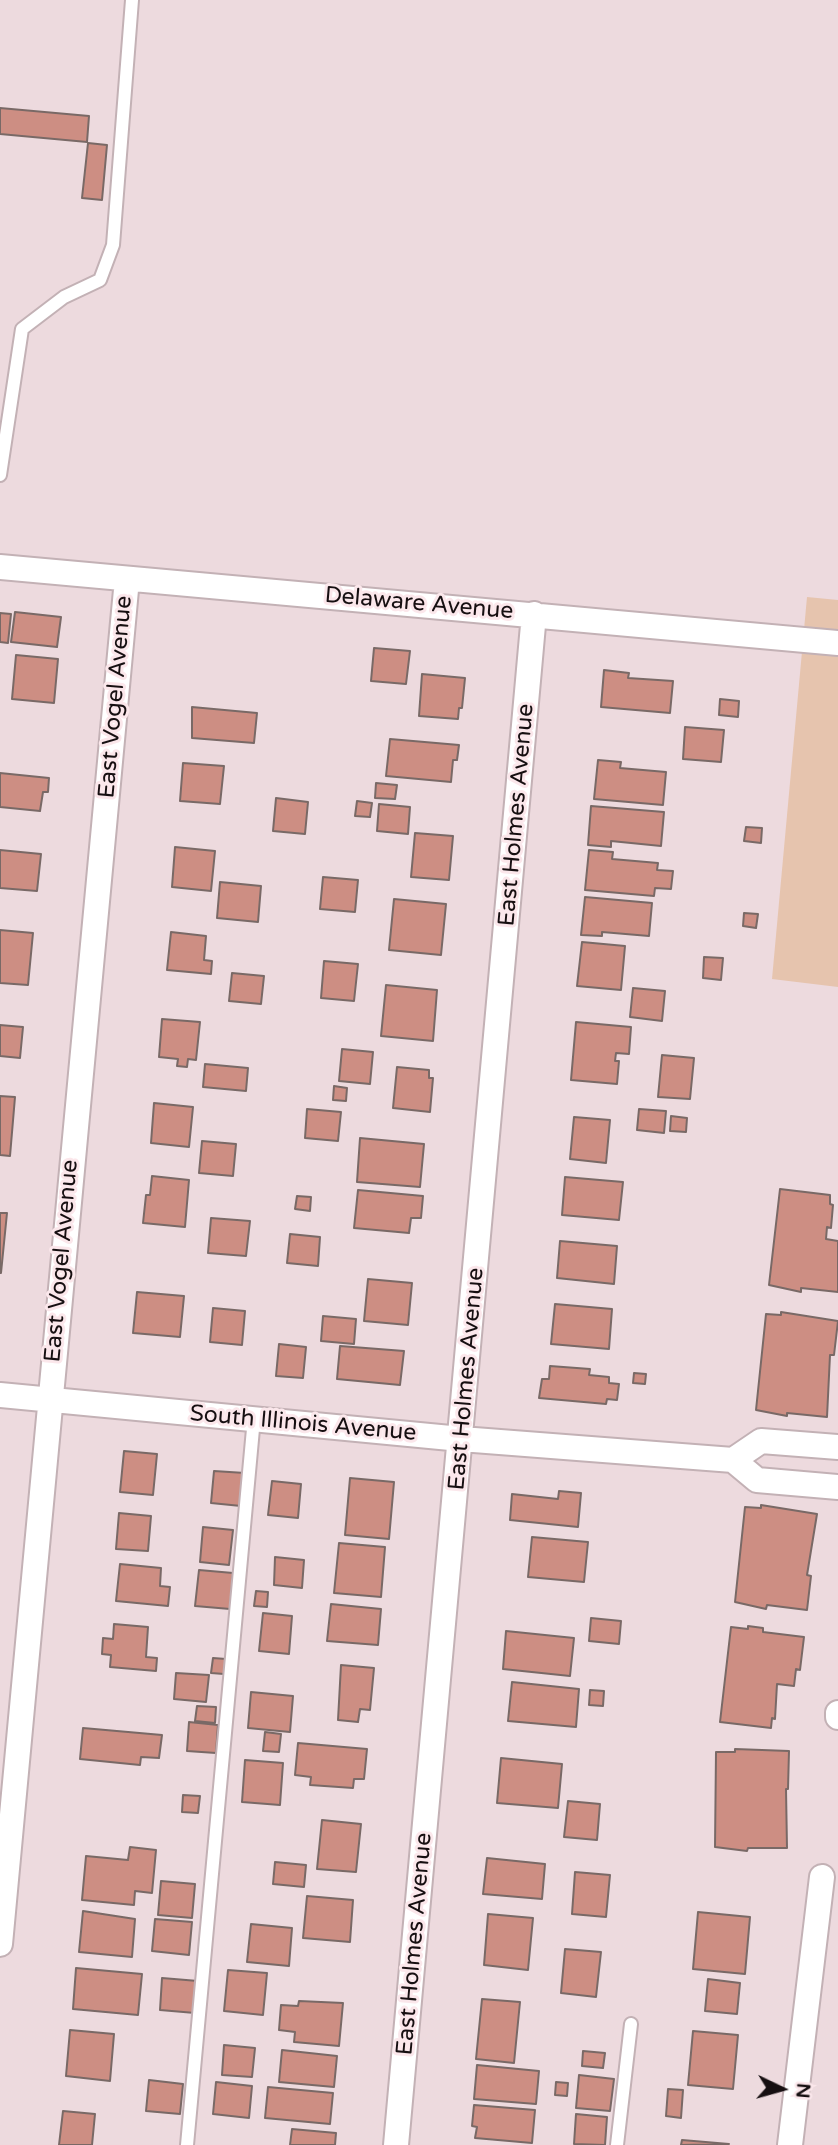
<!DOCTYPE html>
<style>
body{margin:0}
#map{position:relative;width:838px;height:2145px;overflow:hidden;background:#eddade;font-family:"Varela Round",sans-serif}
canvas{display:block}
.north{position:absolute;left:747px;top:2054px;width:70px;height:70px;-webkit-text-stroke:5px #fbe7eb;paint-order:stroke;rotate:95deg;font-size:19px;font-weight:700;line-height:28px;text-align:center;color:#160f11}
.north::after{content:'';display:block;margin:auto;width:24px;height:32px;background:#160f11;clip-path:polygon(50% 0,100% 100%,50% 72%,0 100%)}
</style>
<div id="map">
<canvas width="838" height="2145"></canvas>
<div class="north">N</div>
</div>
<script>
const ctx = document.querySelector('canvas').getContext('2d');
ctx.lineJoin = 'round';
function fill(path, color) {
  ctx.fillStyle = color;
  ctx.fill(path, 'evenodd');
}
function stroke(path, color, width, dash) {
  ctx.strokeStyle = color;
  ctx.lineWidth = width;
  ctx.lineCap = dash ? 'butt' : 'round';
  ctx.setLineDash(dash || []);
  ctx.stroke(path);
}
function label(font, color, halo, rows, align = 'center') {
  ctx.font = font + ' "Varela Round",sans-serif';
  ctx.lineWidth = 6;
  ctx.setLineDash([]);
  ctx.textBaseline = 'middle';
  ctx.strokeStyle = halo;
  ctx.fillStyle = color;
  for (const [text, x, y, turn = 0] of rows) {
    ctx.save();
    ctx.translate(x, y);
    ctx.rotate((+turn || 0) * Math.PI / 180);
    ctx.textAlign = isNaN(turn) ? turn : align;
    if (halo) ctx.strokeText(text, 0, 0);
    ctx.fillText(text, 0, 0);
    ctx.restore();
  }
}
const green = new Path2D(`
 M807,597L838,600V987L772,979Z`);
const building = new Path2D(`
 M0,108L89,116L87,142L0,134Z
 M88,143L107,145L102,200L82,198Z
 M15,612L61,617L57,647L11,642Z
 M0,613L11,614L8,643L0,642Z
 M374,648L410,651L406,684L371,681Z
 M16,655L58,659L54,703L12,699Z
 M604,670L629,673L628,678L673,681L670,713L601,707Z
 M422,674L465,678L462,708H459L458,719L419,716Z
 M720,699L739,701L738,717L719,715Z
 M192,707L257,713L254,743L192,738Z
 M685,727L724,730L721,762L683,759Z
 M390,739L459,745L457,760H453L451,782L386,776Z
 M598,760L621,762L620,768L666,772L663,805L594,799Z
 M183,763L224,766L220,804L180,801Z
 M0,773L49,778L48,792H43L40,811L0,807Z
 M376,783L397,785L395,799L375,798Z
 M276,798L308,802L305,834L273,831Z
 M357,801L372,803L370,817L355,816Z
 M379,804L410,807L408,834L377,831Z
 M591,806L664,812L661,846L611,841V847L588,845Z
 M746,827L762,828L761,843L744,841Z
 M415,833L453,836L449,880L411,877Z
 M175,847L215,851L211,891L172,887Z
 M0,850L41,854L37,891L0,888Z
 M589,850L613,852L612,859L658,863L657,870L673,871L671,889L655,888L654,896L585,890Z
 M323,877L358,880L355,912L320,909Z
 M220,882L261,886L258,922L217,918Z
 M585,897L652,903L649,936L602,932V936L581,935Z
 M394,899L446,904L441,955L389,950Z
 M744,913L758,914L756,928L743,926Z
 M0,930L33,933L28,985L0,983Z
 M171,932L206,936L204,960L212,961L211,974L167,970Z
 M582,942L625,946L621,990L577,986Z
 M704,957L723,958L721,980L703,978Z
 M324,961L358,964L354,1001L321,998Z
 M232,973L264,976L261,1004L229,1001Z
 M386,985L437,990L433,1041L381,1036Z
 M633,988L665,991L662,1021L630,1017Z
 M162,1019L200,1022L196,1060L188,1059L187,1067L177,1066L178,1059L159,1057Z
 M576,1022L631,1027L629,1054L616,1053L615,1061H619L617,1084L571,1080Z
 M0,1025L23,1027L20,1058L0,1056Z
 M342,1049L373,1052L370,1084L339,1081Z
 M662,1055L694,1058L690,1099L658,1097Z
 M205,1064L248,1068L246,1091L203,1087Z
 M397,1067L429,1070V1078H433L430,1112L393,1108Z
 M334,1086L347,1088L346,1101L333,1100Z
 M0,1096L15,1097L10,1156L0,1155Z
 M154,1103L193,1107L189,1147L151,1143Z
 M307,1109L341,1112L338,1141L305,1138Z
 M639,1109L666,1111L664,1133L637,1130Z
 M671,1116L687,1118L686,1132L670,1131Z
 M574,1117L610,1120L606,1163L570,1159Z
 M360,1138L424,1144L420,1187L357,1182Z
 M202,1141L236,1144L233,1176L199,1173Z
 M152,1176L189,1180L185,1227L143,1223L146,1195H150Z
 M565,1177L623,1182L619,1220L562,1215Z
 M780,1189L830,1195V1204L833,1205L831,1228L827,1227L826,1239L838,1241V1292L801,1288V1292L769,1285Z
 M358,1190L423,1196L421,1218H411L409,1233L354,1228Z
 M297,1196L311,1197L310,1211L295,1209Z
 M0,1213H7L1,1273H0Z
 M211,1218L250,1221L246,1256L208,1253Z
 M290,1234L320,1237L318,1266L287,1263Z
 M560,1241L617,1246L614,1284L557,1278Z
 M368,1279L412,1283L408,1325L364,1321Z
 M137,1292L184,1296L180,1337L133,1333Z
 M555,1304L612,1309L609,1349L551,1344Z
 M213,1308L245,1311L242,1345L210,1342Z
 M781,1312L838,1321L834,1355H830L827,1417L787,1413V1416L756,1410L766,1314L781,1315Z
 M323,1316L356,1319L354,1344L321,1341Z
 M279,1344L306,1347L303,1378L276,1376Z
 M340,1346L404,1351L400,1385L337,1379Z
 M550,1366L590,1369L589,1375L609,1377V1383L619,1384L617,1400L607,1399L606,1404L539,1398L542,1379H549Z
 M634,1373L646,1374L645,1384L633,1383Z
 M124,1451L157,1454L153,1495L120,1492Z
 M214,1471L245,1473L241,1506L211,1503Z
 M350,1478L394,1482L389,1539L345,1535Z
 M272,1481L301,1484L298,1518L268,1515Z
 M559,1491L581,1493L578,1527L510,1520L512,1494L558,1499Z
 M761,1505L817,1514L807,1575L811,1576L807,1610L767,1605L766,1609L735,1602L745,1507L761,1508Z
 M119,1513L151,1516L148,1551L116,1549Z
 M203,1527L233,1530L229,1565L200,1562Z
 M532,1537L588,1542L584,1582L528,1577Z
 M339,1543L385,1547L381,1597L334,1593Z
 M275,1557L304,1560L302,1588L274,1585Z
 M120,1564L161,1568L160,1586L170,1587L168,1606L116,1601Z
 M199,1570L233,1573L230,1609L195,1606Z
 M256,1591L268,1592L267,1607L254,1606Z
 M331,1604L381,1609L378,1645L327,1641Z
 M263,1613L292,1616L289,1654L259,1651Z
 M591,1618L621,1621L619,1644L589,1641Z
 M114,1624L148,1627L146,1657L157,1658L156,1671L110,1667L111,1655L102,1654L103,1638L113,1639Z
 M748,1626L763,1628V1632L804,1637L800,1670L796,1669L794,1686L777,1684L775,1719L772,1718L771,1728L720,1722L731,1627L748,1629Z
 M506,1631L574,1638L570,1676L503,1669Z
 M213,1658L226,1659L224,1674L211,1673Z
 M341,1665L374,1668L370,1710L360,1709L358,1722L338,1720Z
 M176,1673L209,1675L206,1702L174,1699Z
 M512,1682L579,1689L576,1727L508,1721Z
 M590,1690L604,1691L603,1706L589,1705Z
 M251,1692L293,1696L290,1732L248,1728Z
 M197,1706L216,1707L215,1723L195,1721Z
 M189,1722L218,1725L216,1753L187,1751Z
 M83,1728L162,1735L159,1758L141,1757L140,1765L80,1759Z
 M265,1732L281,1734L279,1752L263,1751Z
 M298,1743L367,1749L364,1779H354L353,1788L310,1785L311,1777L295,1775Z
 M735,1749L789,1751L788,1789H786L787,1848H748L747,1851L715,1847L716,1752H735Z
 M501,1758L562,1764L558,1808L497,1803Z
 M245,1760L283,1763L280,1805L242,1802Z
 M183,1795L200,1796L198,1813L182,1812Z
 M568,1801L600,1804L597,1840L564,1837Z
 M322,1820L361,1824L356,1872L317,1869Z
 M130,1847L156,1850L152,1893L135,1891L134,1905L82,1900L86,1856L128,1860Z
 M487,1858L545,1864L542,1899L483,1894Z
 M275,1862L306,1865L304,1887L273,1884Z
 M575,1872L610,1875L606,1917L572,1914Z
 M161,1881L195,1884L192,1918L158,1915Z
 M307,1896L353,1900L350,1942L303,1938Z
 M83,1911L135,1919L132,1957L79,1952Z
 M698,1912L750,1917L745,1974L693,1969Z
 M488,1914L533,1918L528,1970L484,1965Z
 M155,1919L192,1922L189,1955L152,1951Z
 M251,1924L292,1928L289,1966L247,1962Z
 M565,1949L601,1952L596,1997L561,1993Z
 M76,1968L142,1974L138,2015L73,2009Z
 M228,1970L267,1973L263,2015L224,2011Z
 M162,1978L198,1981L195,2013L160,2010Z
 M708,1979L740,1983L737,2014L705,2011Z
 M482,1999L520,2002L514,2063L476,2059Z
 M299,2001L343,2003L339,2046L294,2042L295,2032L279,2030L281,2005L298,2006Z
 M70,2030L114,2034L110,2081L66,2076Z
 M693,2031L738,2035L733,2089L688,2085Z
 M224,2045L255,2048L252,2077L222,2075Z
 M282,2050L337,2056L334,2087L279,2082Z
 M583,2051L605,2053L603,2068L582,2066Z
 M477,2065L539,2071L536,2104L474,2099Z
 M579,2075L614,2079L610,2111L576,2108Z
 M149,2080L183,2084L180,2114L146,2111Z
 M216,2082L252,2086L249,2118L213,2114Z
 M556,2082L568,2083L567,2096L555,2095Z
 M268,2087L333,2093L330,2124L265,2118Z
 M668,2089L683,2090L681,2118L666,2116Z
 M474,2105L535,2110L532,2143L475,2138L477,2127L472,2126Z
 M63,2111L95,2114L92,2145H59Z
 M576,2114L607,2117L605,2145L574,2144Z
 M292,2129L336,2133L335,2145H290Z
 M682,2140L729,2144L681,2145Z`);
const lane = new Path2D(`
 M0,475L22,329L64,297L100,280L113,245L132,0
 M187,2145L254,1418
 M617,2145L631,2024`);
const street = new Path2D(`
 M0,567L838,643
 M0,1395L461,1439L733,1460L757,1480L838,1487
 M733,1460L761,1441L838,1447
 M838,1717V1713
 M0,1944L127,579
 M396,2145L534,614
 M790,2145L822,1877`);
const streetNames = [
 ["Delaware Avenue",419,604,5],
 ["East Vogel Avenue",116,697,-85],
 ["East Holmes Avenue",517,815,-85],
 ["East Vogel Avenue",62,1261,-85],
 ["East Holmes Avenue",467,1379,-85],
 ["South Illinois Avenue",303,1424,5],
 ["East Holmes Avenue",415,1944,-85]
];
fill(green, '#e6c4ae');
fill(building, '#cd8e83');
stroke(building, '#796966', 2);
stroke(lane, '#c3b1b5', 16);
stroke(street, '#c3b1b5', 28);
stroke(lane, '#fff', 12);
stroke(street, '#fff', 24);
label('23px', '#160f11', '#fbe7eb', streetNames);
</script>
